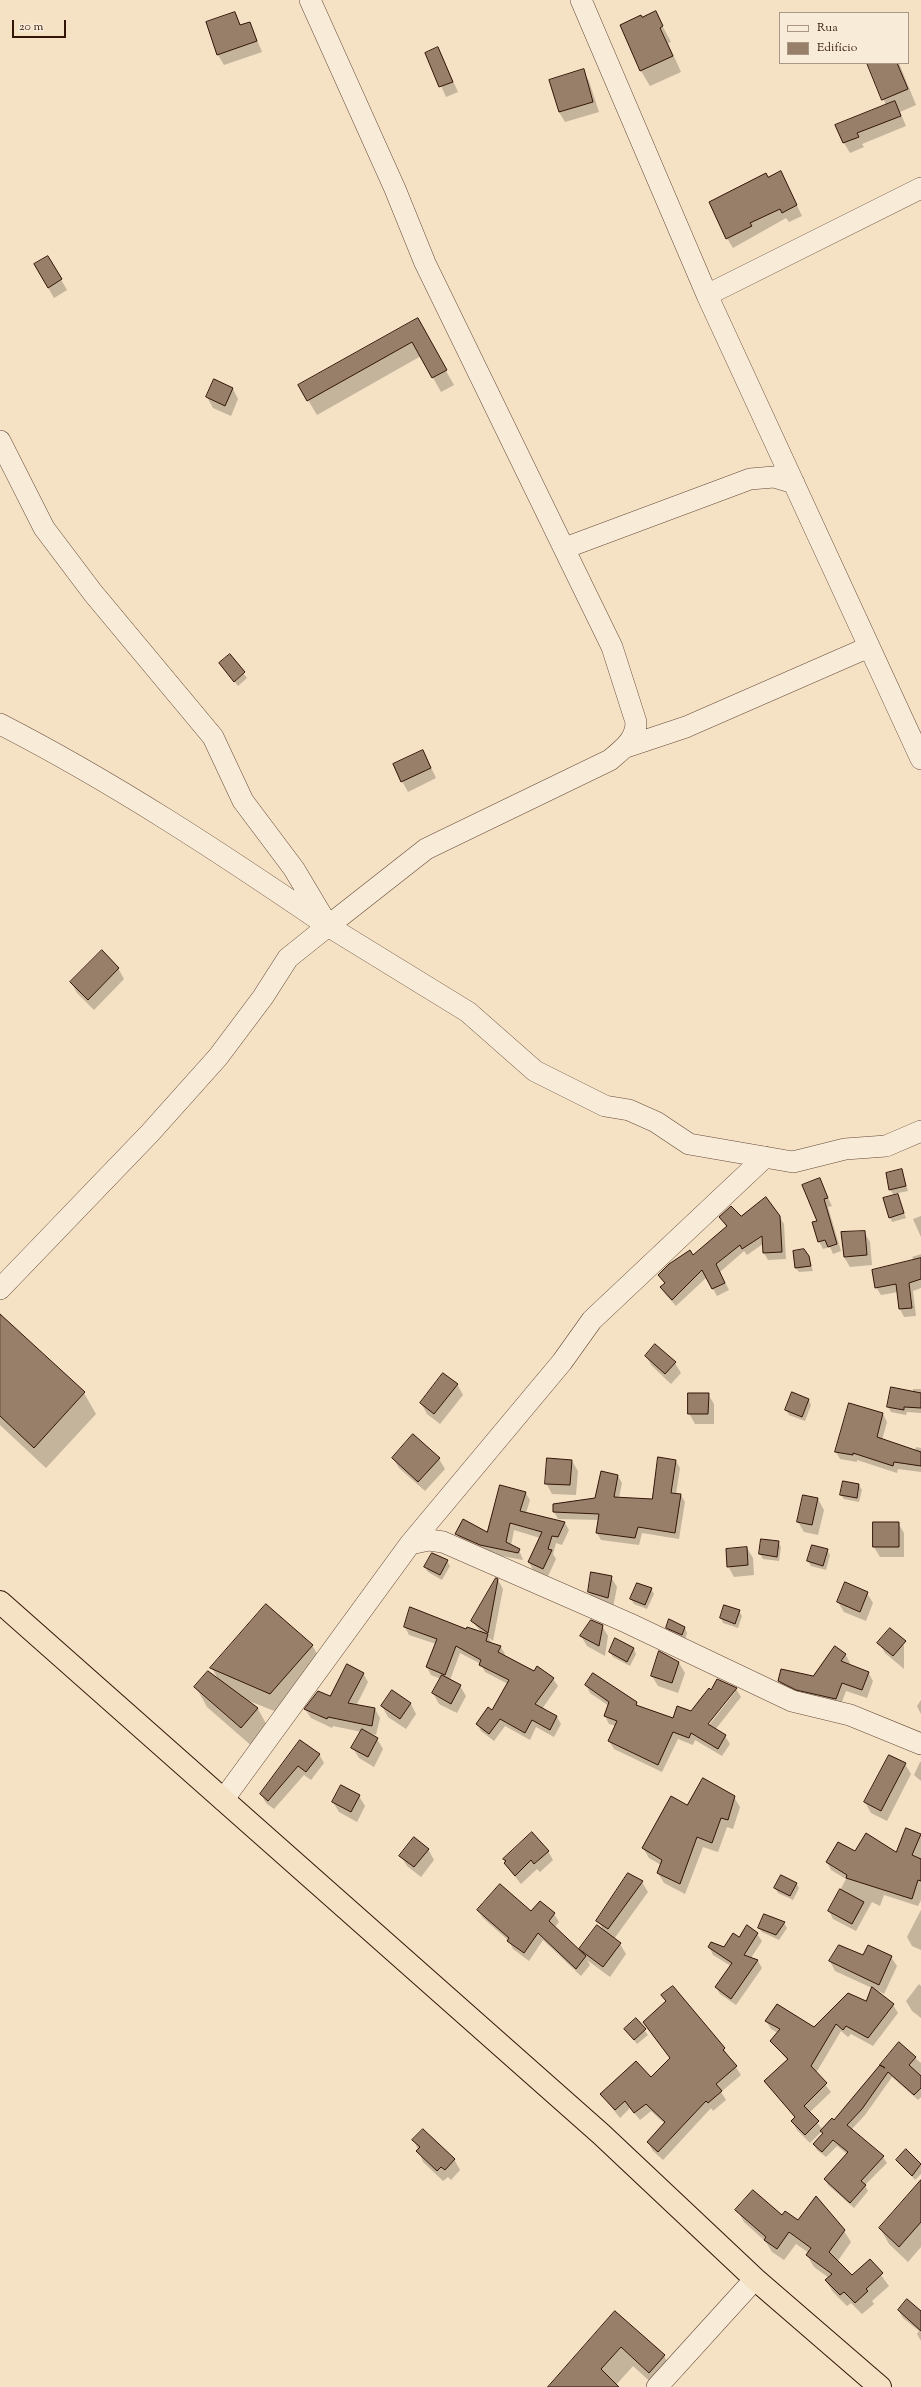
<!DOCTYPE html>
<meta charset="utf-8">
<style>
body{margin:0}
#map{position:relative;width:921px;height:2387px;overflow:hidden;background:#f5e1c4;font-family:"Sorts Mill Goudy",serif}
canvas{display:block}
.legend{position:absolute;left:779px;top:12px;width:130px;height:52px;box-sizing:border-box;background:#f8ecd9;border:1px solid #a99685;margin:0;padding:5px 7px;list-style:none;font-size:12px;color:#331508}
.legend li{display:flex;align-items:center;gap:8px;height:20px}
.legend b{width:20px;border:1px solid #a99685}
.scale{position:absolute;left:12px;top:20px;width:54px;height:18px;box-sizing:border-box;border:2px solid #331508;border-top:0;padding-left:5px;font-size:12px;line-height:14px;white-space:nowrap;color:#331508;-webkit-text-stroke:3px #f8ecd9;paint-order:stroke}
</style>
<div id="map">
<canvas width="921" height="2387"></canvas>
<ul class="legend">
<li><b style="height:5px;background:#f8ecd9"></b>Rua</li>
<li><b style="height:11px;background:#987f6a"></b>Edifício</li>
</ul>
<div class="scale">20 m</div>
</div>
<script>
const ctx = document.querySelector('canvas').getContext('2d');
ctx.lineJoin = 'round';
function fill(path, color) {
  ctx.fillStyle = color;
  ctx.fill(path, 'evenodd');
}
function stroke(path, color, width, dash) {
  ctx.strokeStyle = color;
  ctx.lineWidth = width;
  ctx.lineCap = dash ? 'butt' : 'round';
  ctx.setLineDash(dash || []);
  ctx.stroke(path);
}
const shadow = new Path2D(`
 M655,12L671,42L668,43L681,72L650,86L641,71L642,19Z
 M235,13L241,26L250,23L262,52L224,65L218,55L207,23Z
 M438,48L458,92L446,97L427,53Z
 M868,63H899L916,105L900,112L906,126L862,144L864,147L850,153L844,143L886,105Z
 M583,71L589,81L599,112L565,122L559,112Z
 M781,172L802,216L789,222L786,218L733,248L727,238L768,179Z
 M48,257L67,290L54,298L35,265Z
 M425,334L454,385L441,392L421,356L317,415L299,385Z
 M233,389L238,399L231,416L213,408L207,397Z
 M230,656L247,678L238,686L223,668Z
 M423,751L436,778L408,792L402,781Z
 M118,968L124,979L94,1010L77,993L71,982Z
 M902,1171L908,1191L893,1194L890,1189Z
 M819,1179L832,1206L828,1207L841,1251L833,1254L830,1247L823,1249L819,1241Z
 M898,1195L906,1218L892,1222L890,1217Z
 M779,1216L784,1224L786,1259L768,1260L764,1253L763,1244L747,1255L744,1251L720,1272L729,1290L717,1296L707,1277L676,1306L666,1295L661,1288L665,1284L659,1275L693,1256L727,1228L720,1217Z
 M921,1216V1237L913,1219Z
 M864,1232L870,1242L872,1265L850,1267L844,1257Z
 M921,1254V1288L913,1291L916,1316L904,1317L900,1309L898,1292L881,1295L876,1287L914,1260L912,1257Z
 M808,1257L813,1271L799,1272L796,1268Z
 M0,1315L84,1393L96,1414L46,1468L0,1425Z
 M646,1356L675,1363L681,1373L671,1384L652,1366Z
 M457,1384L463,1395L440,1424L427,1414L421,1403Z
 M913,1389H921V1413L907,1412L906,1415L891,1412L888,1407L913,1393Z
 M708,1394L714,1404V1424H695L689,1413Z
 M809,1400L811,1405L805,1421L789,1415L786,1410Z
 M850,1404L883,1414L887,1422L882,1440L915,1451L916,1447L921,1448V1472L898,1469L897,1473L857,1460V1462L840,1459L836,1452Z
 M393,1458L439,1459L445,1469L425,1491L399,1468Z
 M572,1461L578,1471L576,1495L552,1494L546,1483Z
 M676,1461L680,1468L676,1494L681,1495L685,1502L679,1539L642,1533L639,1545L601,1540L597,1533L599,1520L558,1519L554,1512L596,1499L618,1476L622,1483L619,1498L652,1500Z
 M859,1485L862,1490L859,1502L844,1499L841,1495Z
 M525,1492L530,1500L526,1513L565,1523L569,1530L562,1545L556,1543L553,1554L556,1559L548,1576L533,1570L529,1562L540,1538L514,1530L511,1546L519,1550L523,1560L486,1553L461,1542L457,1534L487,1533Z
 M818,1499L824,1510L818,1535L804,1532L798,1522Z
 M898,1523L904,1533V1557H880L874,1547Z
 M778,1542L781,1547L779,1561L763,1559L760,1554Z
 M747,1548L753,1558L754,1575L734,1577L728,1566Z
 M827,1550L830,1555L826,1570L811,1566L808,1561Z
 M447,1561L450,1566L442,1580L428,1572L425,1567Z
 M611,1577L617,1587L613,1608L595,1603L589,1592Z
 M498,1580L503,1589L493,1641L488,1637L492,1643L500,1646L505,1654L504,1656L553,1679L558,1686L542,1709L557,1717L561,1724L554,1737L536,1727L530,1740L505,1726L494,1741L481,1731L477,1724L492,1712L508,1684L485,1672L481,1664L460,1653L450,1680L460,1686L466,1696L457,1713L439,1704L433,1693L441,1679L431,1675L427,1667L436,1644L409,1635L405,1627L482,1633L472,1621Z
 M651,1589L654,1594L647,1609L634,1604L631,1599Z
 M867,1593L873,1603L866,1621L844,1612L838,1602Z
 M739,1611L742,1616L738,1628L723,1623L721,1618Z
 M602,1626L608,1636L605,1656L587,1646L581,1636Z
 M667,1628H685L687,1633L685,1640L670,1633Z
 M898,1636L904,1646V1669L885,1653L879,1643Z
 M615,1639L634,1649L636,1654L630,1666L613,1657L610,1652Z
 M312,1645L324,1666L282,1714L244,1699L258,1709L269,1729L254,1748L207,1707L196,1687L218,1679L212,1668Z
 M835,1647L846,1655L850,1663L849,1665L868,1672L873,1681L867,1698L846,1691L840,1707L784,1689L779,1681L813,1677Z
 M679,1663L685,1673L678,1693L658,1686L652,1676Z
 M363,1673L368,1682L356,1706L375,1709L380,1718L376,1735L368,1733L377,1739L383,1749L374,1767L359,1758L353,1748L362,1732L333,1726L332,1728L311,1718L305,1709L330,1697Z
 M586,1685L636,1703L639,1707L674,1719L691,1713L712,1692L736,1689L741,1697L715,1730L725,1736L730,1744L722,1756L695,1740L693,1745L678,1739L662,1772L614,1749L609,1741L616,1726L609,1724L605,1716L609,1706L590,1693ZM733,1692H735L706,1729L704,1728Z
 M921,1700V1714L917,1706Z
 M411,1704L416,1714L406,1729L388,1717L382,1706Z
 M301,1741L319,1754L324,1763L311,1780L304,1775L274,1809L266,1803L261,1794Z
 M920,1762H921V1781L914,1775Z
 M905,1764L911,1774L887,1821L871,1813L865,1802Z
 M359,1796L365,1806L357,1822L339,1812L333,1802Z
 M734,1797L740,1807L733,1829L727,1827L718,1852L703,1847L685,1894L664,1883L658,1873L661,1865L649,1858L643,1848L688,1806Z
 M907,1829L921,1836V1900L918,1906L884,1895L880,1906L872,1902L856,1931L833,1919L829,1911L846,1879L831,1870L827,1862L838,1843L855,1853L896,1854Z
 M428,1849L434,1860L421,1877L407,1866L401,1856Z
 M548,1851L553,1860L540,1872L537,1869L521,1884L505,1864L504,1860Z
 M642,1882L648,1892L614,1939L620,1944L626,1954L610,1977L587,1960L590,1965L581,1976L543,1940L529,1961L513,1949L509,1941L483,1918L478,1910L554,1914L559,1922L554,1928L583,1954L580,1949L604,1931L598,1921Z
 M796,1883L799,1888L793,1900L778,1893L775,1888Z
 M921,1910V1950L912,1946L907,1937Z
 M784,1923L787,1928L779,1940L762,1932L759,1928Z
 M747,1927L757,1934L762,1941L751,1958L758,1961L762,1968L736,2005L720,1994L716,1987L731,1966L713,1955L709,1947L725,1948L739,1938Z
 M863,1957H891L897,1966L884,1994L873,1988L893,2005L898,2013L873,2046L851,2034L848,2037L841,2031L816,2073L831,2092L809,2113L823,2130L834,2121L899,2044L921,2063V2097L918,2100L892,2077L865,2115L851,2130L883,2157L887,2163L865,2185L868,2191L854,2208L828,2185L825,2179L847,2154L837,2146L826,2157L817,2150L814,2145L823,2134L822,2131L810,2143L797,2130L792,2121L795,2118L766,2081L788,2061L771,2041L778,2033L771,2029L766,2021L815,2029L866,2002L872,1988L835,1971L830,1961Z
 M919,1984L921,1986V2018L912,2011L906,2001Z
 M663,1996L724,2049L741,2075L721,2092L726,2100L713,2111L711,2108L663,2160L653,2151L648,2142L665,2124L651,2111L640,2120L630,2108L620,2118L601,2094L651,2079L671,2059L645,2023L667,2002Z
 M636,2020L648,2035L637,2044L626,2029Z
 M414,2140L454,2159L460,2170L451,2180L448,2177L443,2181L423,2162Z
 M906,2151L921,2166V2174L915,2180L897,2160Z
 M921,2185V2247L908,2262L889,2244L880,2228Z
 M737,2210L782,2217L844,2231L851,2242L837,2262L852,2277L870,2260L889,2286L872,2301L874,2304L862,2314L851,2303L847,2306L833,2292L826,2281L829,2278L814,2267L807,2255L809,2253L796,2244L784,2260L772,2252L766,2242L744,2222Z
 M899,2311L921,2313V2341L917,2334L919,2331L903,2318Z
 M615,2312L664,2356L676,2376L656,2387L633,2366L616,2385L618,2387H549Z`);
const building = new Path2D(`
 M656,11L663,26L660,28L673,56L640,71L620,25L641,15L642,17Z
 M235,12L240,25L250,22L257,41L217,55L206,22Z
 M438,47L453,82L439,87L425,53Z
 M867,63H897L908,89L882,100Z
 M584,69L593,102L559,112L549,80Z
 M895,101L901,116L857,133L859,137L843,143L835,125Z
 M781,171L797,205L782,213L780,209L750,223L752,226L726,239L709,202L766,173L768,177Z
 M48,256L62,279L48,288L34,264Z
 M418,318L447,370L432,378L412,342L307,401L298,385Z
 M214,379L233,388L225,406L206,397Z
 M230,654L245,672L234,682L219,663Z
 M423,750L431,768L401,782L393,764Z
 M102,950L119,968L88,1000L70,982Z
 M902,1169L906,1186L889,1190L886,1173Z
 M820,1178L828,1198L824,1199L837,1244L828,1247L825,1240L818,1242L812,1222L817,1221L802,1185Z
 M898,1194L904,1213L889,1218L883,1198Z
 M766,1197L780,1216L782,1252L763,1253L762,1236L742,1249L740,1245L716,1264L725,1283L712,1289L702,1270L672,1300L660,1287L665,1283L658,1275L669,1264L690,1250L693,1255L727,1226L719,1217L731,1206L741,1216Z
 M865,1231L867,1255L844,1257L841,1232Z
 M804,1249L809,1256L811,1266L795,1268L793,1251Z
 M921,1258V1279L909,1283L912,1308L899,1309L896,1284L875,1288L872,1270Z
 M0,1314L85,1392L34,1448L0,1416Z
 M655,1344L676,1362L665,1374L645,1356Z
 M443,1373L458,1384L434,1414L420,1403Z
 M891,1387L921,1393V1408L904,1407V1410L887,1407Z
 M792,1392L809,1399L802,1417L785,1410Z
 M688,1393H709L708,1414H688Z
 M849,1403L883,1413L877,1437L921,1452V1466L894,1462L893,1466L853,1453V1455L835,1452Z
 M413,1434L440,1458L418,1482L392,1458Z
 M658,1457L676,1460L671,1493L681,1494L675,1533L638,1527L635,1538L596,1533L599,1514L553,1512V1504L595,1498L601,1471L618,1475L614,1497L652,1499Z
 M547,1458L572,1460L570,1485L545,1484Z
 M843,1481L859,1484L857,1498L840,1495Z
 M500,1485L526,1492L520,1511L565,1522L558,1537L552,1536L548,1549L552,1550L543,1569L528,1562L542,1532L510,1523L506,1542L520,1549L518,1553L480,1545L455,1534L463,1519L487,1532Z
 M803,1495L818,1498L812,1525L797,1522Z
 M873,1522H899V1547H873Z
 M761,1539L779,1541L777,1557L759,1554Z
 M812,1545L828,1549L823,1566L807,1561Z
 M747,1547L748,1565L727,1567L726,1549Z
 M432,1553L448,1560L440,1575L424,1567Z
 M591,1572L612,1576L608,1598L588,1592Z
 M496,1578L498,1579L488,1633L471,1621Z
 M845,1582L868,1592L860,1612L837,1602Z
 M637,1583L652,1588L645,1605L630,1599Z
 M266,1604L313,1645L270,1694L210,1668Z
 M724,1605L740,1610L735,1624L720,1618Z
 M410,1607L466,1629L467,1627L488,1634L486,1641L501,1646L498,1652L534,1671L537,1666L554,1678L535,1704L557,1716L550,1730L532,1720L525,1733L500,1719L489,1734L476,1724L488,1707L492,1710L509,1680L479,1665L481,1660L456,1646L445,1675L426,1667L437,1639L404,1627Z
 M669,1619L685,1627L682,1635L666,1628Z
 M591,1620L603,1625L599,1646L580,1636Z
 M890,1628L906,1641L893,1656L877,1643Z
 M615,1638L634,1648L627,1662L609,1652Z
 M835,1646L846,1654L841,1661L869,1672L862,1690L842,1683L836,1699L796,1690L778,1681L781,1669L813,1676Z
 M659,1651L679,1662L672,1683L651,1676Z
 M347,1664L364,1673L348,1703L375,1708L372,1726L328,1717L327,1719L304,1709L318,1691L330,1696Z
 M208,1671L258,1708L241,1728L194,1687Z
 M593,1673L637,1702L636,1705L673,1718L677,1706L691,1711L709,1688L711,1690L717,1679L737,1688L708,1724L726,1735L718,1749L691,1733L689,1738L673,1732L658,1765L608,1741L617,1721L604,1716L609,1702L585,1685Z
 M442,1675L461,1685L451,1704L432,1693Z
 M392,1690L411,1703L400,1719L381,1706Z
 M362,1729L378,1738L368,1757L351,1748Z
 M300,1740L320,1754L306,1772L298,1766L268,1801L260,1794Z
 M889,1755L906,1763L881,1811L864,1802Z
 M703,1778L735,1796L728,1820L721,1818L712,1843L697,1837L680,1884L657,1873L662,1860L642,1848L671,1796L687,1805Z
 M341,1785L360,1795L351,1812L332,1802Z
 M906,1828L921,1834L912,1855L921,1859V1881L918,1880L912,1899L846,1878L847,1875L826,1862L838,1842L855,1851L866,1833L896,1852Z
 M532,1832L549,1851L534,1864L531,1860L515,1876L504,1863L506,1861L503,1859Z
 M414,1837L429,1849L414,1867L399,1856Z
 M628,1873L643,1881L608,1929L596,1921Z
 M781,1875L797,1883L790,1896L774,1888Z
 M500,1884L531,1911L540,1901L555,1913L549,1921L586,1956L576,1969L538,1933L524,1953L507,1941L509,1938L477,1910Z
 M840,1889L864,1902L852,1924L828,1911Z
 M764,1914L785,1922L776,1935L758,1928Z
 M597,1925L621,1943L603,1967L579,1949Z
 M747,1925L758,1933L744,1955L758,1960L731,1999L715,1987L732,1963L708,1947L711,1942L724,1947L733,1933L739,1937Z
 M839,1945L863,1955L868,1945L892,1956L879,1985L829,1961Z
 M673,1986L725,2048L723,2050L737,2066L716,2084L722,2091L708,2103L706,2101L658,2152L647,2142L665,2122L646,2104L634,2113L625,2101L615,2110L600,2094L636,2061L651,2077L670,2058L643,2022L666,2001L661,1995Z
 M872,1987L894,2004L868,2038L846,2026L843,2030L836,2024L811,2066L827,2083L804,2106L819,2121L805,2135L791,2121L795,2117L764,2081L788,2059L770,2041L780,2029L765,2021L777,2004L814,2027L848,1993L866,2001Z
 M636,2018L646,2029L634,2040L624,2029Z
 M899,2042L916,2057L909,2065L921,2076V2088L914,2095L888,2072L862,2109L847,2125L884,2156L861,2181L866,2185L850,2203L824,2179L848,2152L833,2140L822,2152L813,2144L823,2133L820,2131L832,2118L834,2120L880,2065L885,2068L880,2065Z
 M423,2129L455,2159L445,2170L441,2167L437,2171L416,2151L420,2147L412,2140Z
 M906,2149L921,2164L912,2176L896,2160Z
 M921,2180V2222L899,2247L879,2228Z
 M753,2190L782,2215L785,2211L798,2220L816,2196L845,2230L829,2252L852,2275L870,2259L883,2273L866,2289L868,2291L855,2303L844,2292L840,2295L825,2280L832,2274L806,2255L811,2248L789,2232L777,2249L764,2240L766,2237L735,2210Z
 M907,2299L921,2311V2331L898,2310Z
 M615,2311L665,2355L649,2373L621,2347L601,2369L619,2387H548Z`);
const minor = new Path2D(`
 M310,0L395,189L425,263L612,647L636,722C636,740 623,749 610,760L426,849L328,926
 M581,0L707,295L921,759
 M707,295L921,188
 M0,441L44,528L93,593L213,737L243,801L294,869L328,926L468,1012L535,1071L605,1106L629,1110L656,1122L689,1144L793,1162L845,1149L886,1146L921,1131
 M565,548L750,479L774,477L794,483
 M0,724C115,783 221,853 328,926L288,958L263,997L218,1057L150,1133L0,1289
 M626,747L686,727L869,647
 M410,1544L562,1362L592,1320L765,1157
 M223,1800L410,1544L429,1540L443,1542L628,1623L792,1701L850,1715L921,1744
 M657,2387L755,2279`);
const highway = new Path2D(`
 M0,1602L601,2134L755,2279L880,2387`);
fill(shadow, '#0003');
fill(building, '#987f6a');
stroke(building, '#331508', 1);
stroke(minor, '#644837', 22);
stroke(highway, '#331508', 24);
stroke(minor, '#f8ecd9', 21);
stroke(highway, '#f5e1c4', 22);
</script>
